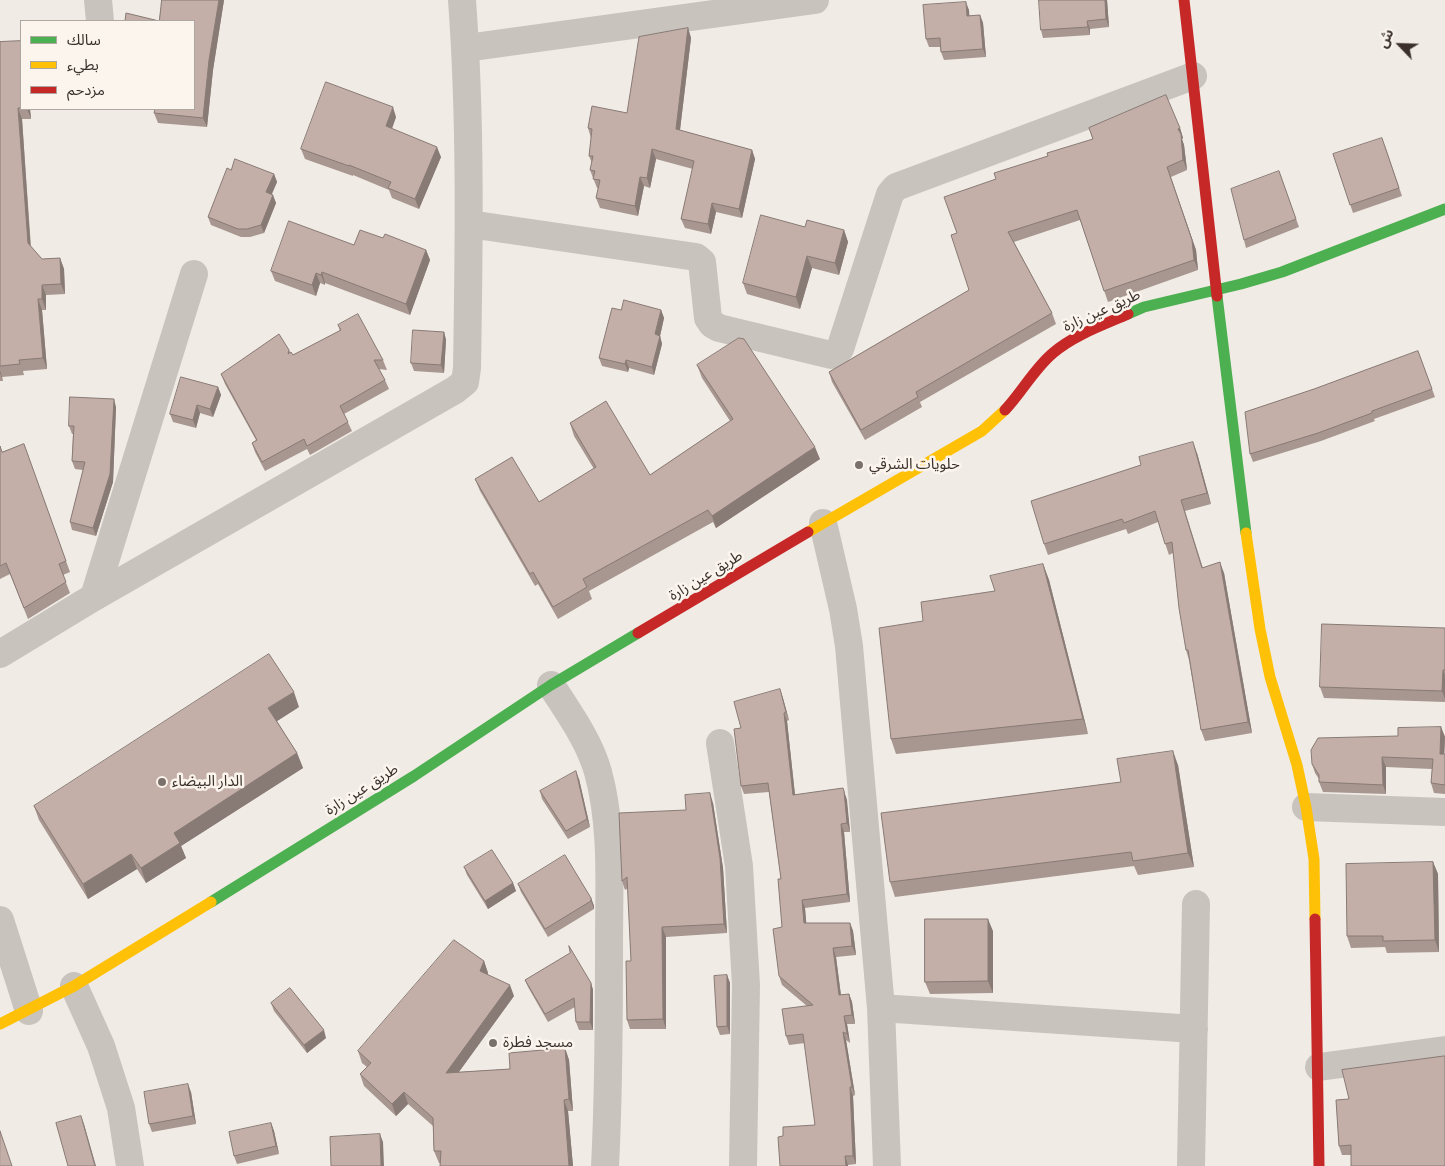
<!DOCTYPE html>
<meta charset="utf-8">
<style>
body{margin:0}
#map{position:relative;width:1445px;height:1166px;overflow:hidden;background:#f0ebe5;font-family:Signika,"Noto Sans Arabic",sans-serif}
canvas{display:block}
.legend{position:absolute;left:20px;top:20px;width:175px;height:90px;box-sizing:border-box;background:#fbf5ee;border:1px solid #aea6a0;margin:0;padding:6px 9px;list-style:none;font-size:15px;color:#3b302b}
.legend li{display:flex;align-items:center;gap:10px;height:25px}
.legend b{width:25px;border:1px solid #aea6a0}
.north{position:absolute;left:1375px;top:20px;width:50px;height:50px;-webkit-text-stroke:4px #fbf5ee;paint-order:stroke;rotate:294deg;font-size:14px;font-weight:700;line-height:20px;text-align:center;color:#3b302b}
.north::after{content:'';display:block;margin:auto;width:18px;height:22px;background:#3b302b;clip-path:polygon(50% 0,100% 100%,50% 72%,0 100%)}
</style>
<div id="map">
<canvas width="1445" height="1166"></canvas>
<ul class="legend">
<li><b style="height:6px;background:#4caf50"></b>سالك</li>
<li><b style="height:6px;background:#ffc107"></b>بطيء</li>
<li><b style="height:6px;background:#c62828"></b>مزدحم</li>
</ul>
<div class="north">ش</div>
</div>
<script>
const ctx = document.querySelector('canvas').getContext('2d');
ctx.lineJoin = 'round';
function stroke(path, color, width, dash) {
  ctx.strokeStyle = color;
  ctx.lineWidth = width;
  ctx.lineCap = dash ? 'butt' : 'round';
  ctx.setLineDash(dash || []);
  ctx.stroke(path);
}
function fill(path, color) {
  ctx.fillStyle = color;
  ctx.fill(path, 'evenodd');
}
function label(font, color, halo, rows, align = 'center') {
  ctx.font = font + ' Signika,"Noto Sans Arabic",sans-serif';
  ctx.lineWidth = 5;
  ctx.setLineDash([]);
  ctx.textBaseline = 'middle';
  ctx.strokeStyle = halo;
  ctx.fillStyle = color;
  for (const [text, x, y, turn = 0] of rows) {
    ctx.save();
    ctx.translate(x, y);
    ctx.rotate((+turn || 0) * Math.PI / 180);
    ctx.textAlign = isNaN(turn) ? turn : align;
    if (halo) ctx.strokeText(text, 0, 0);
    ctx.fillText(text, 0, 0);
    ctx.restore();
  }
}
const street = new Path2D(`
 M98,0L100,21
 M466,48L815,0
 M469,224L696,257L702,262L708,318L712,324L719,328L831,355L840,349L890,194L896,187L1193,76
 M823,523L843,609L849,646L881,1008L887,1166
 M94,597L194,274
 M0,654L94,597L455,390L465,382L467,368C469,246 471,122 462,0
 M551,685C568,712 589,740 598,772C613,827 609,885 609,942C609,1017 609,1091 605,1166
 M720,743L739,866L746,985L743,1166
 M1306,807L1445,812
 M0,920L29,1011
 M74,986L101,1046L121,1108L130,1166
 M881,1008L1194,1029
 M1319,1067L1445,1050
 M1191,1166L1196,904`);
const fast = new Path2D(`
 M1217,296L1246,533
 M1128,314L1144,307L1241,284L1282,272L1445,209
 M211,902L414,776L551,685L638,633`);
const slow = new Path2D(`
 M808,532L982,431L1005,410
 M1246,533L1260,629L1270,677L1297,765L1306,807L1314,859L1315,919
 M0,1024L74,986L211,902`);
const jam = new Path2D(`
 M1184,0L1217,296
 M1005,410C1022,392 1034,369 1053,353C1074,335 1103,325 1128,314
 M638,633L808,532
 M1315,919L1319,1166`);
const wall = new Path2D(`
 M162,0H224L213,70L207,127L158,123L154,113L155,109H194V21H125L126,13L159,21Z
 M1107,0L1109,27L1090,29V35L1043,38L1041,30Z
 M969,10V16L980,15L983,23L986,57L944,60L941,52L940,47H929L926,39Z
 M688,28L691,38L680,130L752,150L755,159L742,218L716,212L711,234L685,228L681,219L693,169L656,159L650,188L644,186L638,216L600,208L596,198L598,188H597L590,170L592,163L589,156L591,138L588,128L627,113Z
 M21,41V109H30L31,119H22L31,247L42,259L60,258L64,269L65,294L46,295V310H42L47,369L23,371L24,375L2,377L3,381H0V42Z
 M396,117L392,129L441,157L419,209L392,198L389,190L353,175V176L305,159L301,149Z
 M1089,128H1180L1183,138L1182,139L1184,145L1187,170L1171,177L1196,250L1198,270L1108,302L1080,220L1014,242L1052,313L1056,324L920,402L922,407L865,440L832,382L829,372L969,290L957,233L996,179L1048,156L1093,140Z
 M1385,146L1402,196L1353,213L1333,154Z
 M231,170L274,174L277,182L272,194L276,203L264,233L250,237H241L211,225L208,217Z
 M1279,171L1299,227L1246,248L1244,240Z
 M805,227L844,230L848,242L839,275L812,268L800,309L747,294L743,283Z
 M383,238L426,250L430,260L410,315L325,283V285L320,283L316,296L275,281L271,271L354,245Z
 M621,310H661L664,318L660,336L662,344L654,375L629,368L628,372L602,366L599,358Z
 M338,325L383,360L387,370L379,369L385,380L389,389L344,414L352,431L310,455L307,449L265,471L255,452L252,443L256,440L225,384L221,374L289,350L290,352L293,355L340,331Z
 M444,332L446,340L444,373L414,371L411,363Z
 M1418,351L1435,397L1374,419L1375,421L1321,441L1253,462L1250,454L1314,389Z
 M697,365L820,459L716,528L713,522L589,591L592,599L558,619L538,584L535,586L480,491L475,479L539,502L594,469L574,436L570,423L650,475L730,421L702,378Z
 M218,387L221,395L213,417L200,413L196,428L173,422L170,414Z
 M116,407L113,482L96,536L72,530L70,522L83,470L75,469L72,461L73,434H72L69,426Z
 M24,444L70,572L63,575L70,593L28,619L10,574L0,579V446L2,452Z
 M1197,453L1211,504L1185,511L1203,568L1224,573L1252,733L1205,741L1201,730L1189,660L1186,650L1173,553L1169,555L1158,522L1128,534L1126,529L1048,555L1044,544L1141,465Z
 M1043,564L1049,580L1088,734L896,754L891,739L923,621L995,591Z
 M1445,628V702L1324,698L1320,687Z
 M780,689L789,720L787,721L795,795L846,796L850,832H844L850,902L805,908L806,923H850L853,931L856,955L836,957L841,995L849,994L852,1002L855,1024H847L850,1043L846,1040L855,1095L853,1096L856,1164L848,1165V1166H780L783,1136L815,1125L805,1043L789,1045L786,1036L807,1006L782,985L779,976L782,927L781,879L769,792L744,794L741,786V728Z
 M299,707L277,721L297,753L303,768L181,846L186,858L146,883L137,869L88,899L39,820L34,806Z
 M1441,727L1445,737L1444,754H1445V794L1434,793L1431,783L1432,769L1386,767V794L1323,792L1319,782V779L1315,773L1312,764L1398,736Z
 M1178,765L1194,867L1138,875L1134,866L895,897L890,882L1121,782Z
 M579,779L590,827L568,839L542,799L540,791Z
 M713,803L723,868L727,933L666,937V1029H630L627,1020L631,961L628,888L625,890L622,881L686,810Z
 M1433,862L1438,874L1439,952L1387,953L1385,947L1351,948L1347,936Z
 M464,867L513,883L516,891L488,909L467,875Z
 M518,884L591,898L594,906V909L548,937L521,892Z
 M993,931V993L930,994L925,982Z
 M484,961L488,973L487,974L514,996L459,1072L510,1069L565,1048L569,1060L573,1111H568L573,1166H440V1163H439L434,1151L433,1126L408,1104L396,1116L364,1086L360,1074L367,1067L362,1063L358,1051Z
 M727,975L730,983V1034L720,1035L717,1027Z
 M525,980L591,983L593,990V1030H579L576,1022L575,1007L548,1022L528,987Z
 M271,1003L326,1038L307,1053L274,1011Z
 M191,1092L196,1124L152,1132L149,1124Z
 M1336,1100L1445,1166L1351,1155H1342L1339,1146Z
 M271,1123L274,1131L279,1154L237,1164L234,1156Z`);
const shadedWall = new Path2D(`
 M219,0H224L213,70L207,127L203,118L209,60Z
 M1105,0H1107L1109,27L1106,19Z
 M966,2L969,10L970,24L967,16Z
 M980,15L983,23L986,57L983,49Z
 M1087,21L1090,29V35L1088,27Z
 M688,28L691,38L679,138L676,129Z
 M393,107L396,117L389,136L386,126Z
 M18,108L22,119L31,254L28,243Z
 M27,109H30L31,119Z
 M1180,128L1183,138L1182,139L1184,145L1187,170L1183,160L1178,129Z
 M437,147L441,157L419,209L415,199Z
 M652,149L656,159L650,188L647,178Z
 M752,150L755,159L742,218L739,209Z
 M1167,167L1196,250L1198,270L1194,260Z
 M274,174L277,182L269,200L266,192Z
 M640,177L644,186L638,216L635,206Z
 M273,195L276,203L264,233L261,225Z
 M712,203L716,212L711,234L708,224Z
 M844,230L848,242L839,275L835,263Z
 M426,250L430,260L410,315L406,304Z
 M807,256L812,268L800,309L796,297Z
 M60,258L64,269L65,294L61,284Z
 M322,272L325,283V285L321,275Z
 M316,273L320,283L316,296L312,285Z
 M42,285L46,295V310L42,299Z
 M38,299L42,310L47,369L43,358Z
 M661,310L664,318L660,336L662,344L654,375L652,367L655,334Z
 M444,332L446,340L444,373L441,365Z
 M626,360L629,368L628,372L625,364Z
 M0,370L2,377L3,381L0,373Z
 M218,387L221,395L213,417L210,409Z
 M114,399L116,407L113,482L96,536L93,528Z
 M197,405L200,413L196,428L193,420Z
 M1193,442L1197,453L1211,504L1207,493Z
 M815,447L820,459L716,528L712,516Z
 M1220,562L1224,573L1252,733L1248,722Z
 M1043,564L1049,580L1088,734L1083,719Z
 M1443,670L1445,675V699L1442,691Z
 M780,689L783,698L789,720L786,712Z
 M294,692L299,707L274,723L268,708Z
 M784,713L787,721L796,804L793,795Z
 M1441,727L1445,737L1444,763L1440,754Z
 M1173,751L1178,765L1194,867L1188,853Z
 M297,753L303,768L181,846L186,858L146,883L141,868L174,833Z
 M1382,757L1386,767V794L1383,785Z
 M576,771L579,779L590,827L587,819Z
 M843,788L847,800L850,832L847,823Z
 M710,793L713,803L723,868L727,933L724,924Z
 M841,824L844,832L850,902L847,894Z
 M131,854L137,869L88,899L83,884Z
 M1433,862L1438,874L1439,952L1435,940Z
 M513,883L516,891L488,909L485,901Z
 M591,898L594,906V909L591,901Z
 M802,900L805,908L807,931L804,923Z
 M988,919L993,931V993L988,981Z
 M850,923L853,931L856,955L852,946Z
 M662,927L666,937V1029L663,1019Z
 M833,948L836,957L842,1004L839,995Z
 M484,961L488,973L484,982L480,971Z
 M727,975L730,983V1034L727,1026Z
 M591,983L593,990V1030L590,1022Z
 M510,985L514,996L450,1084L446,1073Z
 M849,994L852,1002L855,1024L852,1015Z
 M844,1016L847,1024L850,1043L847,1034Z
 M324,1030L326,1038L307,1053L304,1045Z
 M843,1032L846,1040L855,1095L852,1087Z
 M565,1048L569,1060L573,1111L569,1099Z
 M188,1084L191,1092L196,1124L193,1116Z
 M850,1087L853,1096L856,1164L853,1156Z
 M404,1092L408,1104L396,1116L392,1104Z
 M564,1100L568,1111L573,1166H569Z
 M81,1116L84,1124L96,1166H95Z
 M271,1123L274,1131L279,1154L276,1146Z
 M380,1134L383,1142L384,1166H381Z
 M845,1156L848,1165V1166H846Z`);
const building = new Path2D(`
 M162,0H219L209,60L203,118L154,113L155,109H194V21H125L126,13L159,21Z
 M1039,0H1105L1106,19L1087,21L1088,27L1041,30Z
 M966,2L967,16L980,15L983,49L941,52L940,38L926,39L923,5Z
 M688,28L676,129L752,150L739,209L712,203L708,224L681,219L694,161L652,149L647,178L640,177L635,206L596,198L600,180L593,179L595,171L590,170L593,156H589L592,129L588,128L592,106L627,113L639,37Z
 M21,41V108H18L28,243L42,259L60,258L61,284L42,285V299H38L43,358L19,360L20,364L0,366V42Z
 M326,82L393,107L386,126L437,147L415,199L388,188L391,182L349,165V166L301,149Z
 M1166,95L1180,128L1178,129L1181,134L1183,160L1167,167L1192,240L1194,260L1104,291L1077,210L1008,232L1052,313L916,392L918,397L861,430L829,372L969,290L951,235L957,233L944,197L996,179L994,173L1048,156L1047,153L1093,139L1089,128Z
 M1382,138L1399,188L1350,205L1333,154Z
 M235,159L274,174L266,192L273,195L261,225L247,229H238L208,217L227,168L231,170Z
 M1279,171L1296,219L1244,240L1231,189Z
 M761,215L805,227L807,220L844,230L835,263L807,256L796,297L743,283Z
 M289,221L354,245L360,230L383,238L385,234L426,250L406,304L322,272L321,275L316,273L312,285L271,271Z
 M624,300L661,310L655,334L660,336L652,367L626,360L625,364L599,358L612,308L621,310Z
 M358,314L383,360H374L385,380L340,406L348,422L307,446L304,439L262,462L252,443L257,440L221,374L279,334L289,350L288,354L291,352L293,355L341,330L338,325Z
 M413,330L444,332L441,365L411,363Z
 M739,338L744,339L815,447L712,516L708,510L583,579L587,587L553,607L533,572L530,574L475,479L512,457L539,502L596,467L570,423L606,401L650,475L733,419L697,365Z
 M1418,351L1432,389L1372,411V413L1318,433L1250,454L1245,412L1314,389Z
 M181,377L218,387L210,409L197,405L193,420L170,414Z
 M70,397L114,399L110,474L93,528L70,522L85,462L72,461L74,426H69Z
 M1193,442L1207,493L1181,500L1202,568L1220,562L1248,722L1201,730L1188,650H1186L1179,608L1172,542L1165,544L1155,511L1124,523L1122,519L1044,544L1031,501L1141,465L1139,457Z
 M24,444L66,561L59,564L66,582L24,608L6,563L0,566V446L2,452Z
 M1043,564L1083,719L891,739L879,628L923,621L921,602L995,591L990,576Z
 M1322,624L1445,628V670H1443L1442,691L1320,687Z
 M269,654L294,692L268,708L297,753L174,833L180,843L141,868L131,854L83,884L34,806Z
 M780,689L786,712L784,713L793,795L843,788L844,791L847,823L841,824L847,894L802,900L804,923H850L852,946L833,948L839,995L849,994L852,1015L844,1016L847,1034L843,1032L852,1087H850L853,1156H845L846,1166H780L778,1137L783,1136V1127L815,1125L803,1034L786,1036L782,1009L813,1005L779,976L773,929L782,927L778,879H781L768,783L741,786L734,729L741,728L734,702Z
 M1441,727L1440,754H1445V785L1431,783L1433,759L1382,757L1383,785L1319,782V775L1312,764L1311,750L1318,738L1398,736V728Z
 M1173,751L1188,853L1133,861L1131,852L890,882L881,813L1121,782L1117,759Z
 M576,771L587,819L566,831L540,791Z
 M710,793L720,858L724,924L662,927L663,1019L627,1020L626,961H631L627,877L622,881L619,813L686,810L685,795Z
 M492,850L513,883L485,901L464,867Z
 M565,855L591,898V901L545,929L518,884Z
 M1433,862L1435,940L1383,941V936H1347L1346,864Z
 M925,919H988V981L925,982Z
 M454,940L484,961L480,971L510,985L446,1073L510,1069L509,1053L565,1048L569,1099L564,1100L569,1166H440L441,1151H434L433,1118L404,1092L392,1104L360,1074L371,1063L358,1051Z
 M569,946L591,983L590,1022H576L574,998L545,1014L525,980L570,953Z
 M727,975V1026L717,1027L714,976Z
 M290,988L324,1030L304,1045L271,1003Z
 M1444,1056H1445V1166H1351V1145L1339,1146L1336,1100L1349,1099L1342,1070Z
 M188,1084L193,1116L149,1124L144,1092Z
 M81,1116L95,1166H68L56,1123Z
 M271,1123L276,1146L234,1156L229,1132Z
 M0,1131L12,1166H0Z
 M380,1134L381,1166H331L330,1137Z`);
const markers = [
 [859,465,5,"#7a716c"],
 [162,782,5,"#7a716c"],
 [493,1043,5,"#7a716c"]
];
const streetNames = [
 ["طريق عين زارة",1102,311,-24],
 ["طريق عين زارة",706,576,-31],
 ["طريق عين زارة",362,790,-32]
];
const poiNames = [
 ["حلويات الشرقي",869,465],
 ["الدار البيضاء",172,782],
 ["مسجد فطرة",503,1043]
];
stroke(street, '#c9c3be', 28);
stroke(fast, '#4caf50', 11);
stroke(slow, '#ffc107', 11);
stroke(jam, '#c62828', 11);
fill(wall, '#a89690');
fill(shadedWall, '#887a75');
fill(building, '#c3afa7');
stroke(building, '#887a75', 1);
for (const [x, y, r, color] of markers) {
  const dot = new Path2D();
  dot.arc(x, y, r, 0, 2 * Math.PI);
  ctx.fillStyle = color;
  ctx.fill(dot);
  stroke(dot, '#fbf5ee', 2);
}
label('15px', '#3b302b', '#fbf5ee', streetNames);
label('15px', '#3b302b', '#fbf5ee', poiNames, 'left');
</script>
